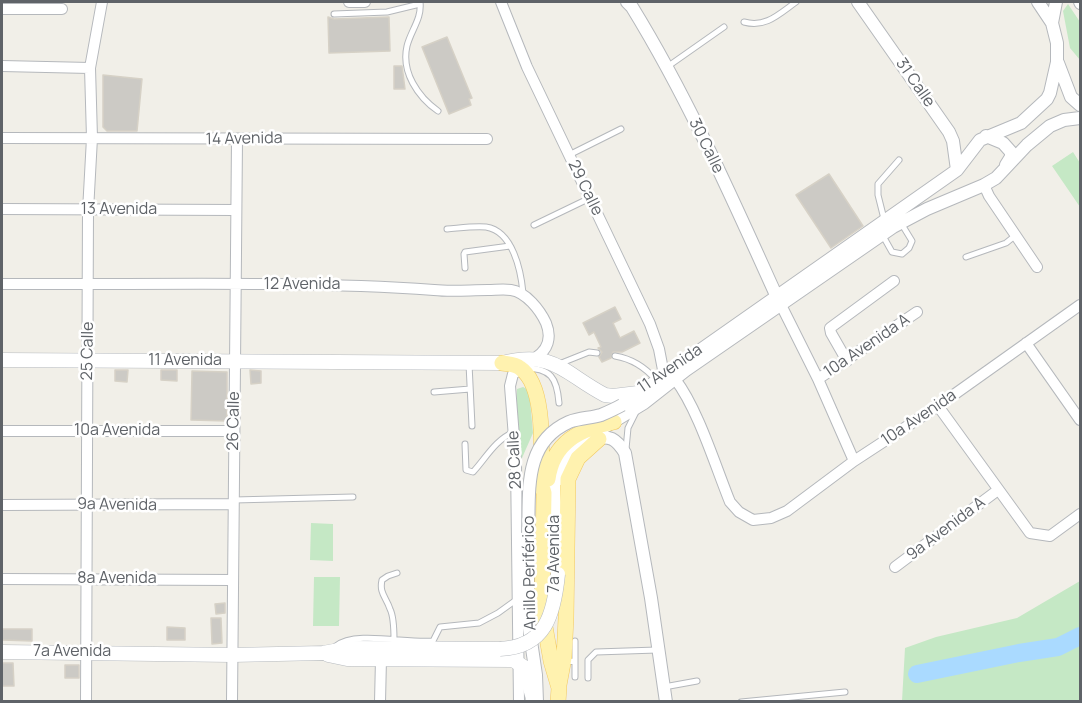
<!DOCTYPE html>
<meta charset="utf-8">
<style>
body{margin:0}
#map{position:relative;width:1082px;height:703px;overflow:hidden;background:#f1efe8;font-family:Manrope,sans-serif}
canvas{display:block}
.frame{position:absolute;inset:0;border:3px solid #5f6368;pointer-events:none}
</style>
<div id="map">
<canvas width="1082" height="703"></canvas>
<div class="frame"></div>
</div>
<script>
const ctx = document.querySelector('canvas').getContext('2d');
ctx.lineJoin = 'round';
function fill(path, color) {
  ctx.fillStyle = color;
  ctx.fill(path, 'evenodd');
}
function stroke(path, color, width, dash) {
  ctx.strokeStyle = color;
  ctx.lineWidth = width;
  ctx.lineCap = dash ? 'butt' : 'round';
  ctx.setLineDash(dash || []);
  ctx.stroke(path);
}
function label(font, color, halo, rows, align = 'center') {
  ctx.font = font + ' Manrope,sans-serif';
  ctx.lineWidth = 5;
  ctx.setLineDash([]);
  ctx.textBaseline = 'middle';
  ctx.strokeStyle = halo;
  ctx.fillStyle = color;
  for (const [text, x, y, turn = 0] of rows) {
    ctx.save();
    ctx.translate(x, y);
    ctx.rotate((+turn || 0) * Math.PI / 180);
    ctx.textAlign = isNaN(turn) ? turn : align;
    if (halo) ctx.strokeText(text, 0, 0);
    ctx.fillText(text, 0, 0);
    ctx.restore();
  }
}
const green = new Path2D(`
 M1068,4L1080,22V60L1070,48L1063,11Z
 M1073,152L1080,163V207L1052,166Z
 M523,387L529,390L533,433L522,458L521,472L516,406L517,389Z
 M311,523L333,524V561L310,560Z
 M314,577H340L339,626H313Z
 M1080,581V701H902L905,648L936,637L1017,618Z`);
const river = new Path2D(`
 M917,674L1019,653L1058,647L1080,636`);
const building = new Path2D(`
 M328,17L334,19L389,17L390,51L329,53Z
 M447,37L472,98L469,99L471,105L449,114L422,47Z
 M394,66H402L405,89H394Z
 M103,75L142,79L137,131H107L103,127Z
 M829,174L863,226L831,248L796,195Z
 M615,307L621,319L613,323L620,338L634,331L640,343L622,352H613L611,358L602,362L599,357L602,352L598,348L601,347L594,332L589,335L583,323Z
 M115,370H128L127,382L115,381Z
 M161,370H177V381L161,380Z
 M250,370L261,371V383L251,384Z
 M192,371L227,372V421L191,420Z
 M225,603V613L216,614L215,604Z
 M211,618H221L222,643L212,644Z
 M167,627L185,628V640H167Z
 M2,629H32V641L2,640Z
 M2,663H13L14,686H2Z
 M65,665H79V678H65Z`);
const service = new Path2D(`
 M420,2C422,19 411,30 407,46C401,72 418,97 438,111
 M334,14L387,12L420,4
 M744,22C766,28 779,14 796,2
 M667,67L724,27
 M569,155L621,129
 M884,219L878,195V184L899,160
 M534,225L590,198
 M447,229C460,228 473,226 486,227C513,231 521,271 523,293
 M883,236L892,252L902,254L909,248L912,241L901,223
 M966,257L1006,243L1016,235
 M465,268L464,254L465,252L510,246
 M615,356C633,359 645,367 656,380
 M469,364L472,426
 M559,364L589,352L597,353
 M524,368C551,368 557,378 559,403
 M434,392L470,389
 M465,444L466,470L473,472C486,458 495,440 514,432
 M626,449L628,428L636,412
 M234,500L353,497
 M394,640C394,631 394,617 390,609C386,597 379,593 382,580L388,576L397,573
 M336,646C355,630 408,644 433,641L440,627L479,623L498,613L516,600
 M575,661V641
 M565,662L575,661V677
 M588,678V660L596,652L657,650
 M664,687L697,681
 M741,702L845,692`);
const minor = new Path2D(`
 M349,2H365
 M501,2L527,67L650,324L659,349L664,375
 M1079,2L1080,4
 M2,9H62
 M2,66L90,68
 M2,138L487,139
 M984,185L989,196L1037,267
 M2,209L236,210
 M2,284C145,285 290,280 434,290C452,292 470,290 488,290C495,290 504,289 511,290C526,292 540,310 546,323C552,338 548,350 535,358
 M781,305L818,379L854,461
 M1026,343L1080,420
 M847,361L831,333L830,328L894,281
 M675,379C698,409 715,465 730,502L739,512L753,520L771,518L787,511L854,461L938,406L1080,305
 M818,379L917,312
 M938,406L1030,533L1050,536L1080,514
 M2,431H233
 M2,505L233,504
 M895,567L998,490
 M2,579L233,580
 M86,702L88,211L92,138L90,68L102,2
 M232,702L237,140
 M380,702L381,659
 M519,702L516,463L510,386L513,374L521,369`);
const tertiary = new Path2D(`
 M627,2L632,7C688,98 732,198 776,295
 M858,2L949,132L953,141L957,170
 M1052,23L1056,2
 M1058,63L1071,97L1080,105
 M986,136L1003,143L1011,152V157L1006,165
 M622,405L957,170L980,140L1021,123L1047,99L1050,93L1057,62V43L1052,23L1038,2
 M606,426L644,403L686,370L893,227L927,209L984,185L996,178L1027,145L1050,126L1064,120L1080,118
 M557,467C552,483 554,500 557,516
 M561,479C562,473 563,466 566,460C574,448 597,433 612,439C618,442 622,448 625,453L651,598L666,702
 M528,536V621L536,675L537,702`);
const secondary = new Path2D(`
 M2,360L502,363C555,350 563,373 605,395L613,396L638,393
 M557,516L558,574
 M2,652L232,655L323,653L350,648L500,649
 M328,655L347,659L513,660L524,667L534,702`);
const primary = new Path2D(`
 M502,363C508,364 515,364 520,368C547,386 541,455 541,483L544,493L542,609L551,661L559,688L558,702
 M548,479C553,442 580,429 614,422
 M559,685L564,658L566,618L568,479L578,458L599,439`);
const tertiaryBridge = new Path2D(`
 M528,536C530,493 522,443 569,422C579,418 591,418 601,415C608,412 615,409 622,405`);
const secondaryBridge = new Path2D(`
 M500,649C546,647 554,614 558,574`);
const streetNames = [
 ["31 Calle",915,83,55],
 ["14 Avenida",244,139,-1],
 ["30 Calle",706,146,64],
 ["29 Calle",585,188,64],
 ["13 Avenida",119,210],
 ["12 Avenida",302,285],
 ["10a Avenida A",867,346,-34],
 ["25 Calle",88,351,-89],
 ["11 Avenida",185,361],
 ["11 Avenida",670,369,-34],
 ["10a Avenida",919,418,-34],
 ["26 Calle",234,421,-89],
 ["10a Avenida",117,431],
 ["28 Calle",515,460,-93],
 ["9a Avenida",117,505,1],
 ["9a Avenida A",946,529,-37],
 ["7a Avenida",555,554,-90],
 ["Anillo Periférico",530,573,-91],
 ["8a Avenida",117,579],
 ["7a Avenida",72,652]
];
fill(green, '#c5e8c5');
stroke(river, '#aadaff', 18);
fill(building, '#cccac5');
stroke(building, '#d6d1c6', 1.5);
stroke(service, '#b5b8bc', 7);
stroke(minor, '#b5b8bc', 12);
stroke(tertiary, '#b5b8bc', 14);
stroke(secondary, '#b6babf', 15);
stroke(primary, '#f2c960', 16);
stroke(service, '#fff', 5);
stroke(minor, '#fff', 10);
stroke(tertiary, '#fff', 12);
stroke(secondary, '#fff', 14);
stroke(primary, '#fff2af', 15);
stroke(tertiaryBridge, '#b5b8bc', 14, []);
stroke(secondaryBridge, '#b6babf', 15, []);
stroke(tertiaryBridge, '#fff', 12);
stroke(secondaryBridge, '#fff', 14);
label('16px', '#5f6368', '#fff', streetNames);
</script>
